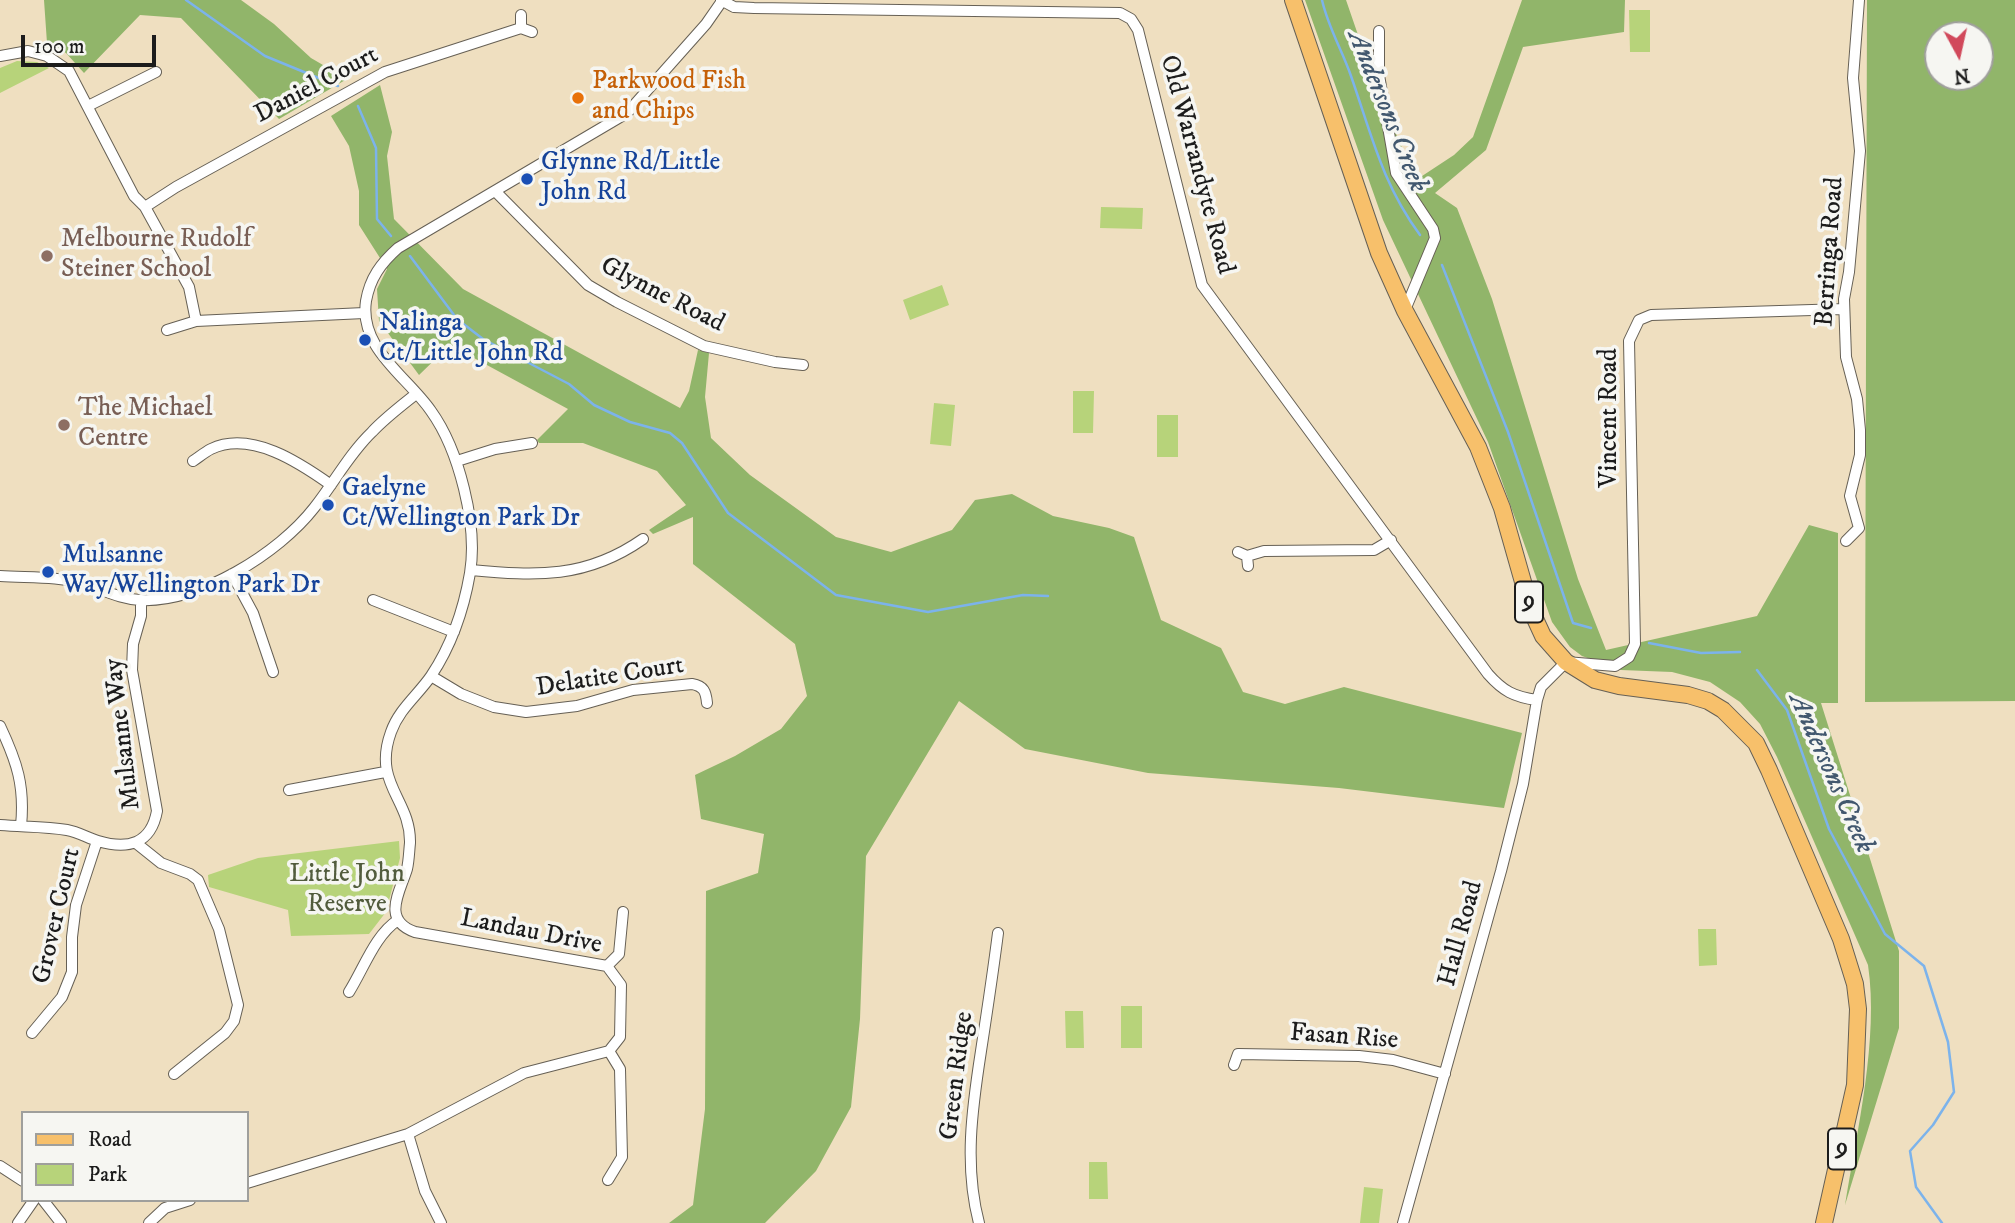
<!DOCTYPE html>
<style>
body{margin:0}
#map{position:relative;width:2015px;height:1223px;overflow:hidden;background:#efdfc0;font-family:"IM FELL DW Pica",serif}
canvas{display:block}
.legend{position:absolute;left:21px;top:1111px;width:228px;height:91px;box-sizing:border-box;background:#f6f6f2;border:2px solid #9f9f9c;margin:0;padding:9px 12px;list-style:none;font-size:21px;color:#1c1c1c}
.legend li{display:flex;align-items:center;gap:14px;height:35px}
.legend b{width:35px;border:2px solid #9f9f9c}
.north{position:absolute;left:1924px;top:21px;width:70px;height:70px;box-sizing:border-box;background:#f6f6f2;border:2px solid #9f9f9c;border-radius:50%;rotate:172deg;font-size:19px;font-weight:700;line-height:28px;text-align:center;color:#1c1c1c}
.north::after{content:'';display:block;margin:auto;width:24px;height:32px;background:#d1495b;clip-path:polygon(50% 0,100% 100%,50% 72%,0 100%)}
.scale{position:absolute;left:21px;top:35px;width:135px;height:32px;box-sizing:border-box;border:4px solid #1c1c1c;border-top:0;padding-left:9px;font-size:21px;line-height:24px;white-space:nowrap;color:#1c1c1c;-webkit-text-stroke:5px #f6f6f2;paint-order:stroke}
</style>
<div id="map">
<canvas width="2015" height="1223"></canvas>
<ul class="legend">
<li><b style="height:9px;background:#f7c06b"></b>Road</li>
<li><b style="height:19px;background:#b7d37a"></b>Park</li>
</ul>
<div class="north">N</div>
<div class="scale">100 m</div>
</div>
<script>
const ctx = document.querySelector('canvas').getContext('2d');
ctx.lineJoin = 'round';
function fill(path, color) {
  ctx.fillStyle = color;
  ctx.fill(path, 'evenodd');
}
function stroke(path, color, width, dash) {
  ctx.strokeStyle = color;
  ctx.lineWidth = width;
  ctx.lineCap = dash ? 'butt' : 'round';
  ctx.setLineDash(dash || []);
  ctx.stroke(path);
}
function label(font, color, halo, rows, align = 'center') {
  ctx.font = font + ' "IM FELL DW Pica",serif';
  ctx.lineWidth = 7;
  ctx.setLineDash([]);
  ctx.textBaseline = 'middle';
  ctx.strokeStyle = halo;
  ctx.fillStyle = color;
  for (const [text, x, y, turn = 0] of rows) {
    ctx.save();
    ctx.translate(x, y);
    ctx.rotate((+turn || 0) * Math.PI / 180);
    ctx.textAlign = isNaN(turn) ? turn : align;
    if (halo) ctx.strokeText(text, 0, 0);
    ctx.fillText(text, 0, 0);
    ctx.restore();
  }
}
const green = new Path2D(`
 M1629,10H1650V52H1630Z
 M17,61L37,62L49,68L0,93V68Z
 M1101,207L1143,208L1142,229L1100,228Z
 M942,285L949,305L910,320L903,300Z
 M1073,391H1094L1093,433H1073Z
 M934,403L955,405L951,446L930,444Z
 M1157,415H1178V457H1157Z
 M399,841L400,858L386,912L369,934L291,936L288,910L209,887L208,875L258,858Z
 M1698,929H1716L1717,965L1699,966Z
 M1121,1006H1142V1048H1121Z
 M1065,1011H1083L1084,1048H1066Z
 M1089,1162H1107L1108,1199H1089Z
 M1364,1187L1383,1189L1379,1223H1360Z`);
const forest = new Path2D(`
 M44,0H241L274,24L311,58L347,79L279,119L181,18L140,15L84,73L66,53L47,43Z
 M1305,0H1346L1377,90L1416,180L1454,155L1473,137L1522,0H1625L1624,32L1523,47L1486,150L1435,193L1457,208L1492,299L1578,579L1606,650L1757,616L1809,525L1838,533V703H1821L1899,951V1028L1845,1205C1857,1131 1879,1038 1868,965L1777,757L1760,724L1740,702L1710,682L1672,672L1621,670L1582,656L1570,647L1552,622L1488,442L1383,220Z
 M1867,0H2015V701L1865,702ZM1938,35H1980V77H1938Z
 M380,85L392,132L387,156L394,219L463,289L680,408L689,391L698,350L709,353L705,397L711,438L750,475L836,537L891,552L952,530L975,500L1012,494L1053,516L1109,528L1134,537L1161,620L1221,648L1243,692L1285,704L1344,687L1522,733L1504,808L1339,788L1148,773L1025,749L959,701L866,856L860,1019L851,1107L816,1171L765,1223H669L693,1205L705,1109L706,891L758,873L764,834L701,819L695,775L735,756L781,729L807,696L795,644L693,564V517L653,534L649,530L686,505L657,471L583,443H539L537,440L568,409L450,345L419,375L379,321L377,289L387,269L359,225V191L349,146L331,116Z`);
const stream = new Path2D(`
 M186,0L265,56L338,86
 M1322,0C1328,27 1342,50 1351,76C1372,136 1382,183 1420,235
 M358,106L376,148L377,219L391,236
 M410,256L457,319L483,339L569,384L594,405L630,422L670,433L682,443L728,513L836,595L928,612L1023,595L1048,596
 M1442,265L1508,432L1573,623L1591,628
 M1649,643L1701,653L1740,652
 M1757,670L1787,710L1829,829L1885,934L1924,966L1948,1042L1954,1092L1933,1125L1910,1151L1916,1187L1942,1223`);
const minor = new Path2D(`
 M721,0L734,7L754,8L1120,13L1131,19L1138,30L1202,285L1488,674C1503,691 1514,697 1537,700
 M521,28V15
 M1379,31V75L1396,173L1433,229L1435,238L1405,310
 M0,56L28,51L47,56L69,71L134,196L145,207L189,287L196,321
 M88,106L156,72
 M495,191L588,285L617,302L704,346L775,362L803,365
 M145,207L176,187L385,72L521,28L532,32
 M167,330L196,321L364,313
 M193,461C199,457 205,452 211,449C251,430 300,463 331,485
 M457,461L495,449L532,443
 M1846,541L1859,528L1850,496L1860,455V430L1857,399L1846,357L1844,299L1849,272L1860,151L1853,78L1859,0
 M1238,552L1247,556L1264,551L1374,550L1391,540
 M1247,556L1248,566
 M471,570C536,576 586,579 643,539
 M232,574L253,613L273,672
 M0,576C27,578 58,576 85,584C104,590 120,599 140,600C199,603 279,553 314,508C334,483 349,454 372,432C385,418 401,406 416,394
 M373,600L454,632
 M431,676L461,694L494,707L526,712L577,706L633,690L692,684C704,686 706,692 707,703
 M0,726C17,762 25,786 21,826
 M289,790L385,772
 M0,825C22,827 45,826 67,830C78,832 88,838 98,841C128,850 151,844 157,811L132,670L133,644L141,616V600
 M136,843L161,863L190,874L198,880L219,929L238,1005L234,1021L225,1033L174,1074
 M607,966L619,954L623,912
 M349,992C364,968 375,935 398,920
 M32,1033L62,997L72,972V937L76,905L97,841
 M1234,1065L1238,1054L1359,1056L1393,1060L1445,1074
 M0,1166L23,1181
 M608,1180L622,1157L620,1069L609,1051
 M247,1183L408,1134
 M43,1200L61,1223
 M18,1223L34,1200
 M149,1223L165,1208L190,1200
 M441,1223L425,1191L408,1134L524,1073L609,1051L620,1037L621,985L607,966L415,932C381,920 400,892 407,869C409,860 409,852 410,843C411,799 372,784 391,732C399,709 418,695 431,676C451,646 464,608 470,573C478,525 459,450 431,411C407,376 359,349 366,301C370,278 381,263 398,248L627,113L706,24L722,1
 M979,1223C964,1166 972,1109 981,1051C987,1012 993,972 998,933
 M1403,1223L1501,871L1523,784L1537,700L1541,687L1566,662L1615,666L1629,657L1635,644L1629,341L1639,320L1651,315L1844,309`);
const primary = new Path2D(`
 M1293,0L1379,253L1405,311L1478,447L1502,508L1531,610L1543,636L1566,662L1595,680L1619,686L1688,695L1708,701L1723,710L1756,743L1769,770L1841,939L1855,984L1858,1009L1855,1085L1824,1223`);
const markers = [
 [578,98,7,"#e8710a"],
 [527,179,7,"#1a4fb4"],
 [47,256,7,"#8d6e63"],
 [365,340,7,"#1a4fb4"],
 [64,425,7,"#8d6e63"],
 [328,505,7,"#1a4fb4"],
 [48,572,7,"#1a4fb4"]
];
const shields = [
 [1529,602,28],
 [1842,1149,28]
];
const shieldNames = [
 ["9",1529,602],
 ["9",1842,1149]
];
const foodNames = [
 ["Parkwood Fish",592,83],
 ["and Chips",592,113]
];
const streetNames = [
 ["Daniel Court",317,86,-28],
 ["Old Warrandyte Road",1196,165,75],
 ["Berringa Road",1831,252,-86],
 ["Glynne Road",662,296,27],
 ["Vincent Road",1611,418,-90],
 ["Delatite Court",610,678,-9],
 ["Mulsanne Way",124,734,-97],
 ["Grover Court",58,916,-77],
 ["Landau Drive",531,933,11],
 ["Hall Road",1462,934,-75],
 ["Fasan Rise",1344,1038,4],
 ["Green Ridge",958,1076,-83]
];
const transitNames = [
 ["Glynne Rd/Little",541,164],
 ["John Rd",541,194],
 ["Nalinga",379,325],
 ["Ct/Little John Rd",379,355],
 ["Gaelyne",342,490],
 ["Ct/Wellington Park Dr",342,520],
 ["Mulsanne",62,557],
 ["Way/Wellington Park Dr",62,587]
];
const educationNames = [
 ["Melbourne Rudolf",61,241],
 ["Steiner School",61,271],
 ["The Michael",78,410],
 ["Centre",78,440]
];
const parkNames = [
 ["Little John",347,876],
 ["Reserve",347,906]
];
const waterNames = [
 ["Andersons Creek",1386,112,68],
 ["Andersons Creek",1830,774,66]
];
fill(green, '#b7d37a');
fill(forest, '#91b56a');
stroke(stream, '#7cb3eb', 2.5);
stroke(minor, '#666055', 12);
stroke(primary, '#666055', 18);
stroke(minor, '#fff', 10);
stroke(primary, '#f7c06b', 16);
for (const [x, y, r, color] of markers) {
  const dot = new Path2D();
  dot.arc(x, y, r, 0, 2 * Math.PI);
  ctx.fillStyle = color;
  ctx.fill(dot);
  stroke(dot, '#f6f6f2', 2.5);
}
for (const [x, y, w] of shields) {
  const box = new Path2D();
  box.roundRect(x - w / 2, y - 20.5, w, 41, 5);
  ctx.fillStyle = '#f6f6f2';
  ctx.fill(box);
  stroke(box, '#1c1c1c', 2);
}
label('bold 24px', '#1c1c1c', null, shieldNames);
label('26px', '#c56008', '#f6f6f2', foodNames, 'left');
label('26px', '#1c1c1c', '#f6f6f2', streetNames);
label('26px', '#164399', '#f6f6f2', transitNames, 'left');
label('26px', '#785e54', '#f6f6f2', educationNames, 'left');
label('26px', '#525c3d', '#f6f6f2', parkNames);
label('italic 28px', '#42586f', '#f6f6f2', waterNames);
</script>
